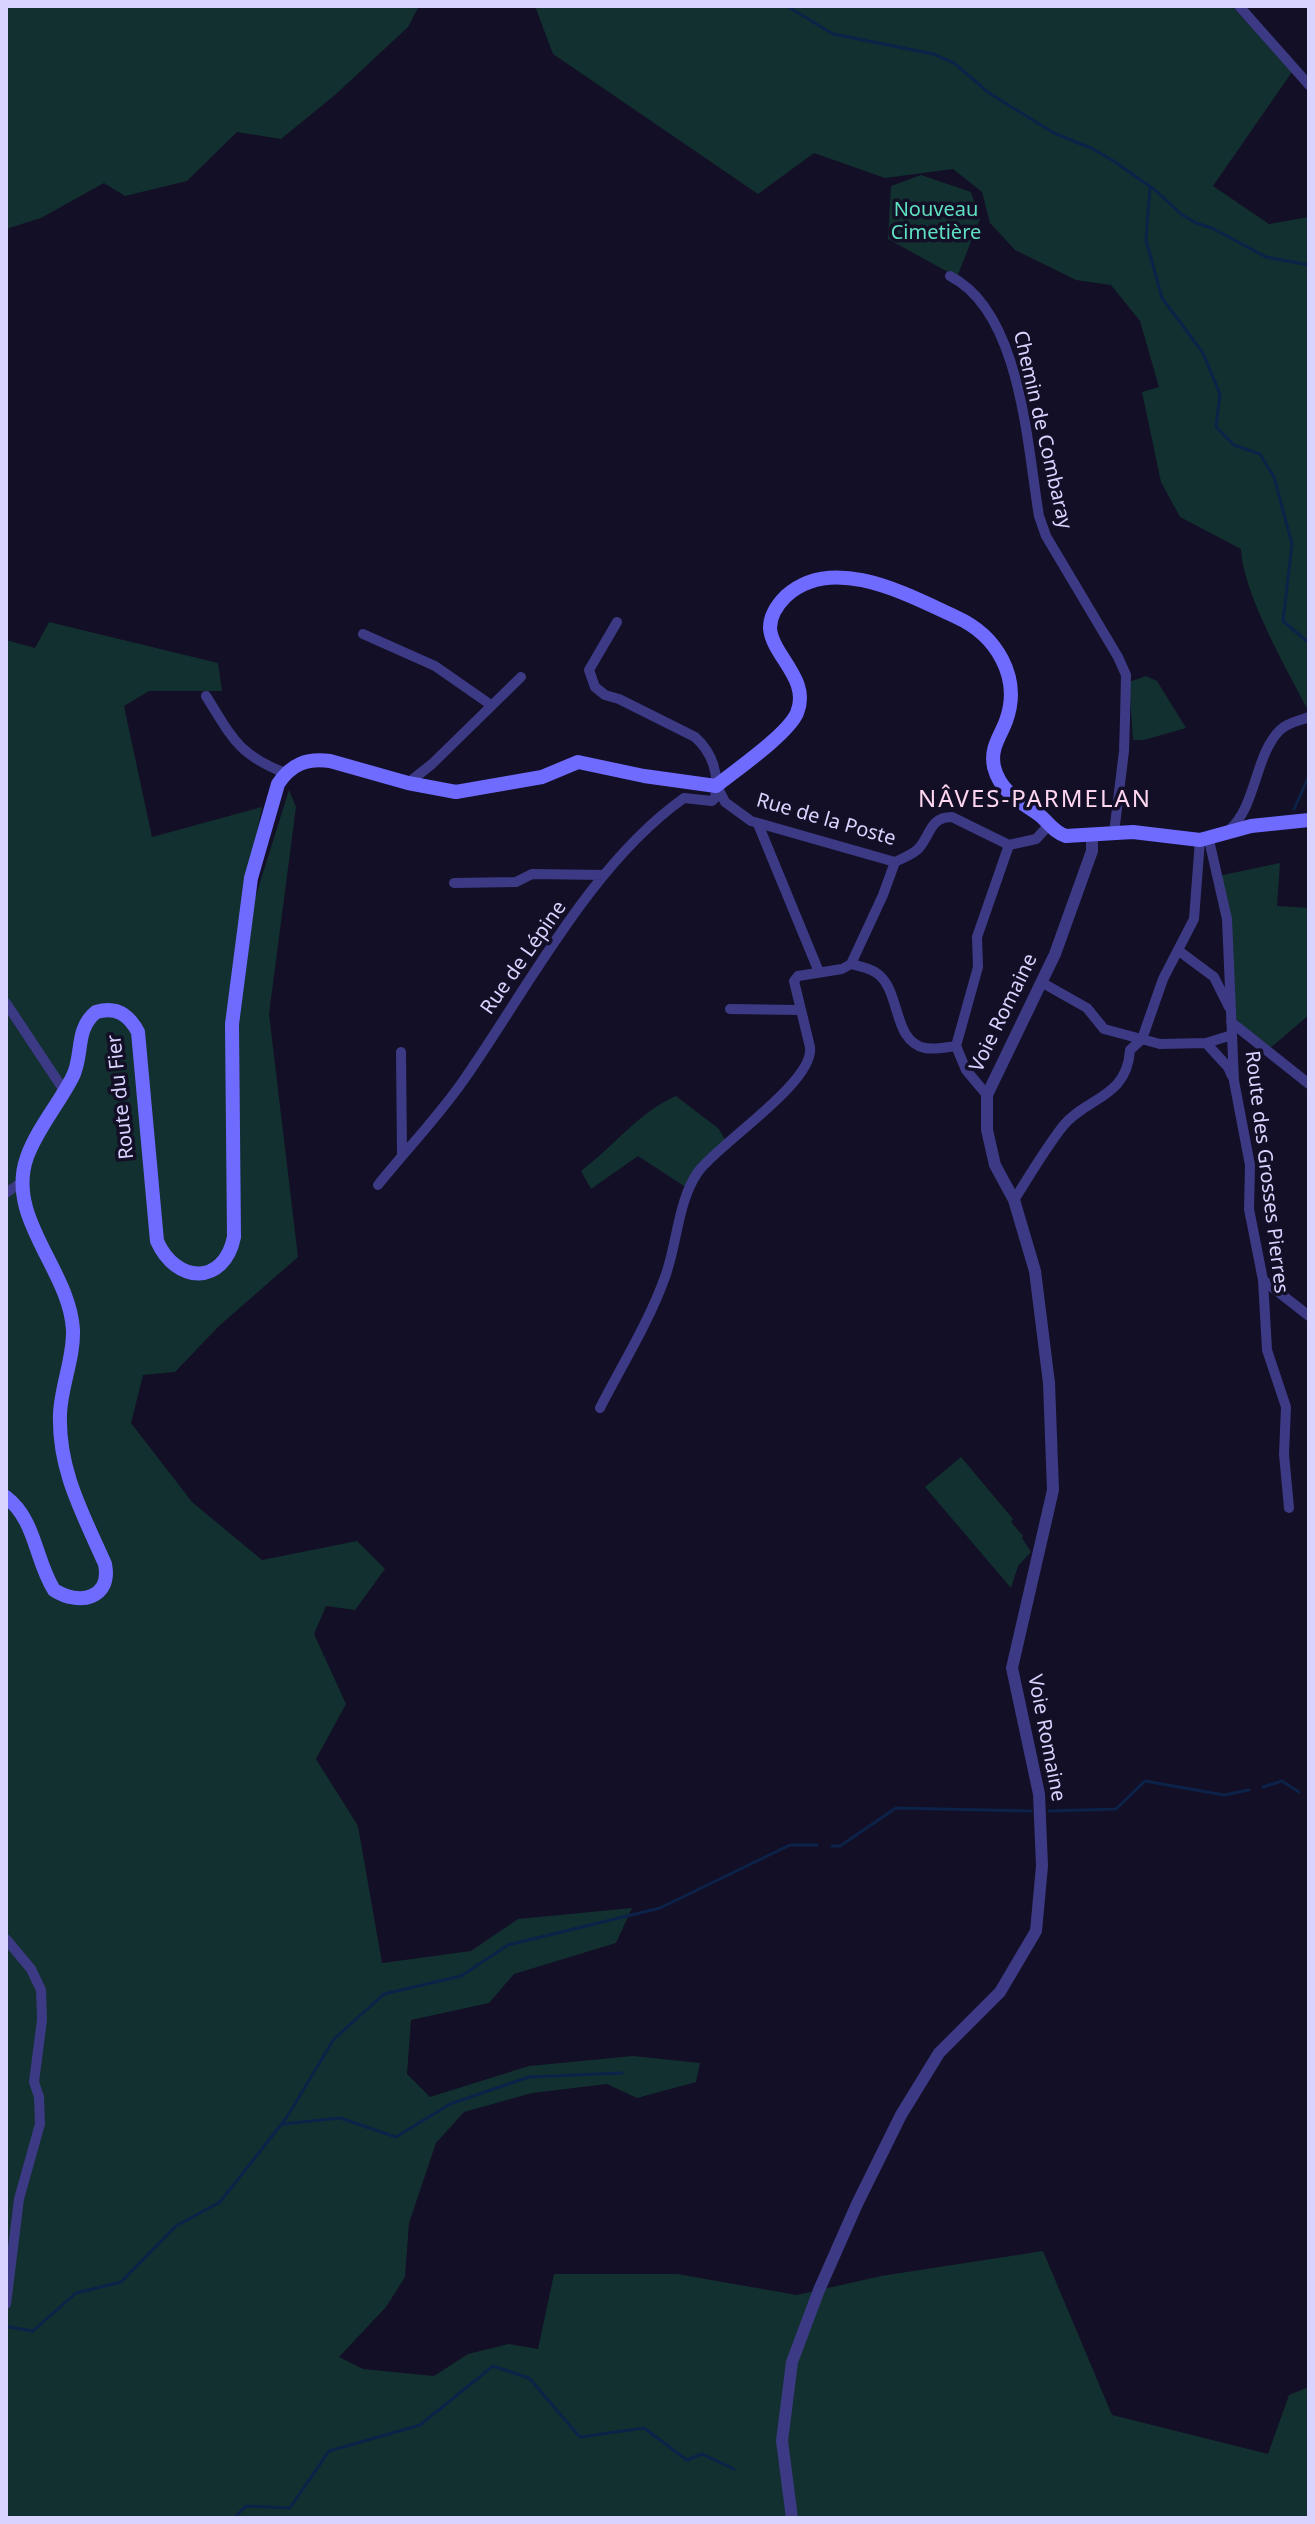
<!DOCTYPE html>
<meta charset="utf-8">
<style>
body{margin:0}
#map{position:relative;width:1315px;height:2524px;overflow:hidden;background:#130f26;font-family:"Noto Sans",sans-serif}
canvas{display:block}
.frame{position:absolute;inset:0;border:8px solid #d9d4ff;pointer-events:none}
</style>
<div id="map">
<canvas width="1315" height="2524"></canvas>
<div class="frame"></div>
</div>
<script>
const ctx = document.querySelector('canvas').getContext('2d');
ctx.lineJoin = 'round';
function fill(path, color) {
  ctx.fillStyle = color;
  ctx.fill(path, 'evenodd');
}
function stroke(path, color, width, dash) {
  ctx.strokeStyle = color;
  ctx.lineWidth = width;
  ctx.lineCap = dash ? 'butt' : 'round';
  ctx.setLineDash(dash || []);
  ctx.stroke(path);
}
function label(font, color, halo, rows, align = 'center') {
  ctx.font = font + ' "Noto Sans",sans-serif';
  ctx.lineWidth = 7;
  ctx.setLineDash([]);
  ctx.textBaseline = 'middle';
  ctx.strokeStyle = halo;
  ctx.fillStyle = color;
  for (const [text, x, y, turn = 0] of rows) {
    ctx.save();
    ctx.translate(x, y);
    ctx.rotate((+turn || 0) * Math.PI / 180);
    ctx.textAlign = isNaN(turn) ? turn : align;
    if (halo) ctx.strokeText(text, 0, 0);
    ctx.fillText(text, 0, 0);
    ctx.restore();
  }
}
const green = new Path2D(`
 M6,6H419L408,27L335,95L281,139L237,132L187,181L125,196L104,183L41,218L9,228L6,233Z
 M535,6H1232L1292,72L1213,186L1269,224L1309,217V712C1288,671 1243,594 1241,549L1180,517L1161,482L1142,392L1159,387L1140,321L1111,285L1076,280L1015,250L990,223L982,192L953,169L885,178L814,153L758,194L553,54Z
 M921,175L971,192L980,219L957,277L888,239L891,186Z
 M49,622L218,663L222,691H149L124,706L152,837L262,807L244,899L255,898L289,790L296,807L269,1014L298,1257L219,1326L175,1372L143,1375L131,1423L192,1502L262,1560L357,1541L385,1569L355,1610L326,1606L314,1634L346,1704L316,1759L358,1826L382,1963L471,1951L518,1919L632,1908L616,1943L514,1974L489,2003L411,2020L407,2074L430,2097L529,2066L633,2056L700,2063L696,2082L637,2098L607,2084L532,2093L464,2112L436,2143L409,2223L405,2277L386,2307L339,2357L363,2369L434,2376L468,2354L509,2344L538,2349L554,2274H677L797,2295L881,2276L1043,2251L1112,2415L1268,2454L1289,2395L1309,2387V2518H6V640L35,648Z
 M1146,676L1157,681L1186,728L1144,740H1133L1129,682Z
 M1280,863L1277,906L1309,908V1015L1268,1050L1235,1018L1218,876Z
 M676,1096L719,1129L728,1145L698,1172L690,1190L638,1156L591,1189L581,1171C613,1147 640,1111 676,1096Z
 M961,1457L1013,1519L1011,1522L1023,1536L1022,1538L1031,1552L1018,1566L1011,1588L925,1487Z`);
const stream = new Path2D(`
 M787,6L833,34L933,54L954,63L989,93L1054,133L1093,149L1112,160L1155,190L1181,214L1196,223L1214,229L1266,257L1309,265
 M1150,187L1146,240L1162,298L1203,353L1220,394L1216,427L1234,445L1260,454L1274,477L1292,544L1283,621L1309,643
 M1294,809L1309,776
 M1263,1787L1282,1781L1299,1792
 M1049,1811L1116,1809L1145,1781L1224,1795L1249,1790
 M832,1846H840L896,1808L1031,1811
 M283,2124L340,2118L396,2137L450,2104L529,2077L622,2073
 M7,2325L9,2327L33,2331L76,2293L121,2282L176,2226L220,2202L287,2117L334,2039L384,1994L461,1976L508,1945L660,1908L790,1845H817
 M234,2518L246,2506L290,2508L329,2451L420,2425L493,2366L529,2378L580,2437L644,2428L687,2460L702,2454L734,2469`);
const minor = new Path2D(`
 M1239,6L1309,85
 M950,276C1021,312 1027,445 1039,516L1046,536L1118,657L1126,675L1125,719L1124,751L1114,833
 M363,634L435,666L491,705
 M206,696C232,737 237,754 285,773
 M408,783L432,764L521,677
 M718,788L725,802L751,821L895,862C903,858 914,854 919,848C931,834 930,817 952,817L1009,845
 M758,824L819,972
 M1228,831C1257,807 1254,756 1280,730C1287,723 1299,721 1309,717
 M1209,840L1227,919L1234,1081L1250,1165L1249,1209L1263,1280L1267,1350L1286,1407L1284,1454L1289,1508
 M1009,845L1036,839L1049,825
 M454,883L516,882L532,874L604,875
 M1179,951L1214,977L1229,1007
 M851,964C859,966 869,968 875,972C902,988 891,1041 925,1048C934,1050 947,1047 956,1046
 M1041,982L1087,1008L1104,1029L1160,1044L1206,1043L1232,1035
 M6,1003L65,1092
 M730,1009L799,1010
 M1231,1022L1309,1084
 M1206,1043L1228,1067L1232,1076
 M401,1052L402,1154
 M987,1095L966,1070L956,1046L978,967L977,937L1009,845
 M378,1185C406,1150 438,1117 463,1081C528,988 591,864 684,798L712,801L715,798C720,775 712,752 695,737L619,699L605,695L595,687L589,670L617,622
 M6,1193L22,1182
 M1014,1200C1030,1175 1045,1149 1063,1126C1087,1097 1127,1098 1130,1050L1142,1039L1163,979L1194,919L1200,840
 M1263,1280L1309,1316
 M600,1408C622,1365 649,1322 665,1277C677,1245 678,1200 698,1172C718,1144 815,1082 810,1047L794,981L798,976L842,969L851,964L883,895L895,862
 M6,1939L31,1969L41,1990L42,2020L34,2082L39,2097L40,2124L19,2199L6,2304`);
const tertiary = new Path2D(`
 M792,2518L782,2441L792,2362L819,2290L857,2204L901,2115L939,2053L1000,1992L1036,1931L1042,1866L1039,1794L1012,1668L1053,1490L1049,1383L1035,1271L1014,1200L995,1165L987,1130V1095L1055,954L1092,851V836`);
const secondary = new Path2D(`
 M6,1497C36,1520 35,1560 54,1590C79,1606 112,1599 105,1564C83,1514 58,1470 60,1414C61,1386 74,1358 73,1330C70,1270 5,1218 27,1157C37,1129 58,1105 72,1078C84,1056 74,1030 96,1012C116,1006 129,1015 138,1032L157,1241C176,1284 224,1286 234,1237L232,1024L251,878L278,784C291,764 307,758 330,761L408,783L456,792L542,777L578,762L644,776L716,786C736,770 788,734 797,713C811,679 772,656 770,628C770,616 778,604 786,596C833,553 908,595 956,617C996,635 1022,677 1006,721C1000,737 990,748 994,767C1000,791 1019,801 1038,814C1048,821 1053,832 1066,836L1133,832L1200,840L1251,826L1309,820`);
const parkNames = [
 ["Nouveau",936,210],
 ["Cimetière",936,233]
];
const streetNames = [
 ["Chemin de Combaray",1042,430,77],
 ["Rue de la Poste",826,820,16],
 ["Rue de Lépine",524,958,-55],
 ["Voie Romaine",1004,1013,-64],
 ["Route du Fier",121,1097,-96],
 ["Route des Grosses Pierres",1266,1172,83],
 ["Voie Romaine",1046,1738,79]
];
const quarterNames = [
 ["NÂVES-PARMELAN",1035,800]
];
fill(green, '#12302f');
stroke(stream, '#0c2248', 3);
stroke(minor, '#3d3a85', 10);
stroke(tertiary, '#3d3a85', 12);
stroke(secondary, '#6f6bff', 14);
label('20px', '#5fe0c0', '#130f26', parkNames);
label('20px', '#d9d4ff', '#130f26', streetNames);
ctx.letterSpacing = '2px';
label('24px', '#ffd6f0', '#130f26', quarterNames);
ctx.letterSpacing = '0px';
</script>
